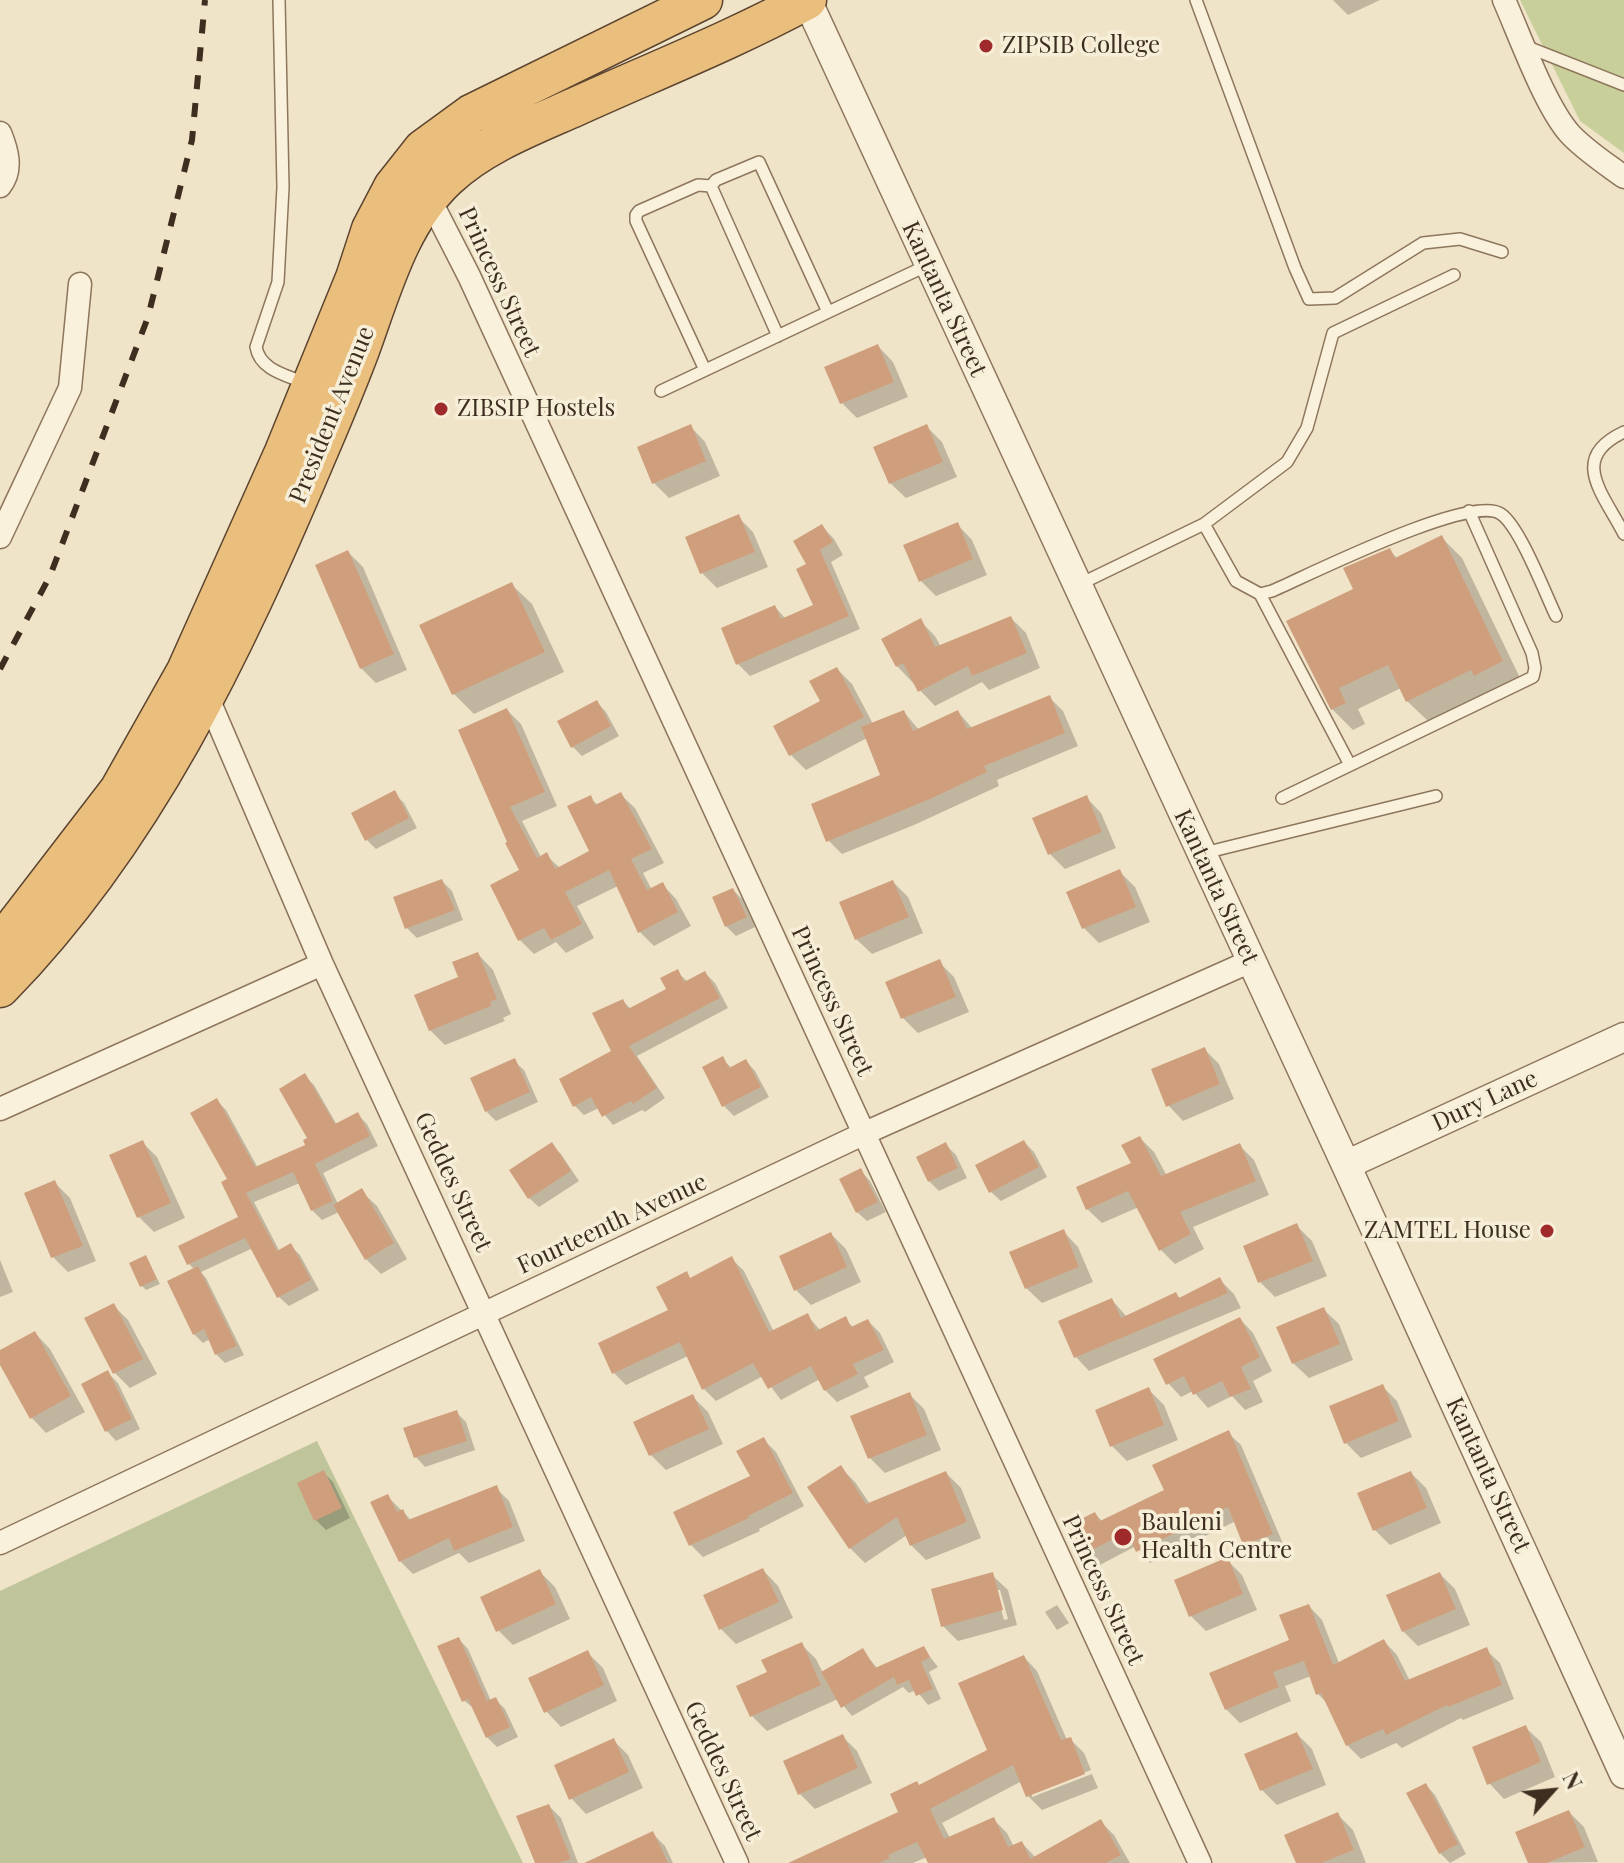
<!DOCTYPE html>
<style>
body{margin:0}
#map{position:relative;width:1624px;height:1863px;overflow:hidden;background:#f0e4c8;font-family:"Playfair Display",serif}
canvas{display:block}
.north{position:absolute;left:1512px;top:1751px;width:80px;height:80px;-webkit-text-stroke:6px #f7eed8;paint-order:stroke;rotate:63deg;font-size:22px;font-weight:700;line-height:32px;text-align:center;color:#3d2e20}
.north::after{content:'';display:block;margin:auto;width:28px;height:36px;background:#3d2e20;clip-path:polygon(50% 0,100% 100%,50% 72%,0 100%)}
</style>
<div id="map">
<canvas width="1624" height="1863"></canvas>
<div class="north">N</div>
</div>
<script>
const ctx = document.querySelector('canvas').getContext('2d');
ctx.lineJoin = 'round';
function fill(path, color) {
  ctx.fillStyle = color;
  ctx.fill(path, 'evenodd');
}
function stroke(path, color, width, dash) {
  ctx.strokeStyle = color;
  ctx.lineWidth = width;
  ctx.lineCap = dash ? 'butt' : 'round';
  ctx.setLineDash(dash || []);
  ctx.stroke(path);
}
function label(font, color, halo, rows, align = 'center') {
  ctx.font = font + ' "Playfair Display",serif';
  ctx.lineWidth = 7;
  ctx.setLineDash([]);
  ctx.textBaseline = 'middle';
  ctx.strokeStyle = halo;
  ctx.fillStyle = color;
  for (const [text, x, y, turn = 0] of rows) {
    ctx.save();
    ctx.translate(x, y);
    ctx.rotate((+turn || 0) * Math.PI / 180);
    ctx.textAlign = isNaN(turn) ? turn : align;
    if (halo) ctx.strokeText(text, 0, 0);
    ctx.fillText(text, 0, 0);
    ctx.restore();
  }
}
const green = new Path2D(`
 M1520,0H1624V153L1580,121Z`);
const cemetery = new Path2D(`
 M317,1441L523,1863H0V1591Z`);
const shadow = new Path2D(`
 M1333,0H1380L1348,15Z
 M878,346L893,362L908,397L857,418L842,403Z
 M690,426L705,442L720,476L669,498L654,483Z
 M927,427L942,442L957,477L906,498L890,483Z
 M738,517L753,532L768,567L717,588L702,573L687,538Z
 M957,524L972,540L987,575L936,596L921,581Z
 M822,526L834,539L843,555L831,562L860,629L750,676L738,664L775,607L786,619L815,606L809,565Z
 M1442,538L1462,558L1522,682L1496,695L1491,690L1428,721L1407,701L1401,688L1358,709L1365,724L1353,730L1332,709L1356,590L1389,550L1398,559Z
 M348,552L363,567L407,670L376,683L361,668Z
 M511,584L532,604L564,672L474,714L454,694Z
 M1011,618L1026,633L1040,668L989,690L982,682L935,706L897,666L920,621L935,636L941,647Z
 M837,669L852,684L873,724L904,712L919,730L958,712L973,729L1049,697L1063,711L1078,746L997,780L999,786L914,825L842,854L828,840L883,776L867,738L806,770L791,755L823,702Z
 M597,702L606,712L619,736L582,756L572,746Z
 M507,710L521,724L557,806L522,821L541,857L546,855L560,868L591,852L590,798L598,805L621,795L635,808L664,863L643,873L652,890L663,885L676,899L691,926L654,946L640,932L618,886L577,906L594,938L566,953L556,942L534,954L520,940L522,871L507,844Z
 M394,793L404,803L417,828L376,849L367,840Z
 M1086,797L1101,813L1116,848L1065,869L1050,854Z
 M1120,872L1135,887L1150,922L1099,943L1084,928Z
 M442,881L452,891L463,920L417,938L407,928Z
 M893,882L908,897L923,933L872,954L856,939Z
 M733,890L743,900L755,927L736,936L726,926Z
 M478,954L493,970L511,1014L503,1018L505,1021L445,1045L430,1030Z
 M939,962L954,977L969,1012L918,1033L903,1018Z
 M677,972L688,982L705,973L715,983L728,1008L637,1056L665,1098L645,1112L642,1110L613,1125L599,1108L584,1115L575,1106L613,1052L623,1001L632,1010L669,990Z
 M1204,1049L1219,1064L1234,1099L1183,1121L1168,1105Z
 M722,1059L732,1068L746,1061L755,1071L769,1097L734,1116L724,1106L705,1068Z
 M514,1061L524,1070L538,1102L496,1121L486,1111Z
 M305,1076L314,1085L337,1125L358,1115L367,1124L378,1146L323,1173L338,1204L361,1191L377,1206L407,1259L381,1274L366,1259L339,1212L322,1220L312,1210L300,1183L254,1202L280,1252L291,1246L300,1255L319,1290L289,1306L279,1297L253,1248L201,1272L206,1278L244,1355L225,1363L216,1354L210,1339L203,1343L194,1334L195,1270L189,1264L241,1218L230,1180L217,1101L226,1110L258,1168L308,1146L310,1139Z
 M1140,1138L1154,1152L1167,1176L1240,1146L1254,1160L1269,1195L1193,1227L1204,1249L1175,1264L1161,1250L1139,1207L1102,1223L1087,1209L1133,1164Z
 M142,1142L157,1157L185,1218L154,1232L139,1217Z
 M1024,1142L1034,1152L1047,1177L1001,1201L991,1192Z
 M552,1145L561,1154L579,1181L539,1207L529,1198Z
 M946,1145L956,1155L967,1178L939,1191L929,1181Z
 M861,1171L870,1181L886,1212L867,1221L857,1212Z
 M55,1183L70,1198L96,1261L68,1272L53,1257Z
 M1297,1226L1312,1241L1327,1276L1275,1297L1260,1282L1246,1247Z
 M1063,1231L1078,1247L1093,1282L1042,1303L1026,1288Z
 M831,1234L846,1249L861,1282L811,1305L796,1290Z
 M146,1257L160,1284L146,1290L142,1286Z
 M732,1259L744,1271L774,1332L807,1315L821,1331L845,1319L854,1328L868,1321L880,1333L894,1362L864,1377L869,1387L837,1402L825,1390L820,1379L781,1400L763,1376L716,1401L704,1389L688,1356L626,1385L614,1373L670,1311L686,1274L691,1279Z
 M0,1260L13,1292L0,1297Z
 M1220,1280L1234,1294L1241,1308L1089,1371L1075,1356L1112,1300L1127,1317L1176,1294L1181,1299Z
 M113,1305L128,1320L157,1374L130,1388L115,1373L87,1319Z
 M1323,1309L1339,1324L1353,1360L1309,1378L1293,1363Z
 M1240,1319L1253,1333L1272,1371L1253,1381L1263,1402L1245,1410L1232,1396L1208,1408L1193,1391L1181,1397L1168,1383Z
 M35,1333L50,1349L85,1412L46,1433L31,1417L0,1361V1353Z
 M108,1373L118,1383L140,1429L116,1441L107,1431L84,1385Z
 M1382,1386L1397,1401L1412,1437L1361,1458L1346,1443Z
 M1148,1389L1164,1405L1178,1440L1127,1461L1112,1446Z
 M909,1394L924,1409L941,1450L885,1473L870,1458Z
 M693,1397L708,1412L723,1444L666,1470L651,1455Z
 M456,1412L466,1422L475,1450L425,1467L416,1457Z
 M1228,1433L1241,1445L1284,1546L1257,1557L1245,1544L1236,1521L1150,1563L1136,1546L1098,1566L1086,1553L1095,1514L1103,1522L1167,1491Z
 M763,1439L776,1452L804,1506L759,1529L760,1531L703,1557L691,1545L752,1477Z
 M840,1467L855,1482L870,1504L946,1473L961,1488L981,1538L926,1560L911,1545L907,1535L865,1563L850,1548Z
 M324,1473L333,1482L350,1518L326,1530L316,1520Z
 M1411,1473L1426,1488L1441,1523L1390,1545L1374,1529Z
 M496,1488L509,1501L525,1541L469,1563L459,1553L413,1574L400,1561L387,1496L412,1521Z
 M1227,1560L1242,1575L1257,1610L1206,1631L1191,1616Z
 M763,1570L778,1586L793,1618L736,1644L721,1629Z
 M540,1572L555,1587L570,1619L513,1645L498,1630Z
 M1440,1574L1455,1589L1470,1625L1418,1646L1403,1631Z
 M992,1575L1008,1590L1017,1625L958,1641L943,1626ZM996,1590H1000L1008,1619L1004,1620Z
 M1057,1605L1069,1623L1057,1630L1045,1612Z
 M1309,1606L1322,1620L1339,1663L1384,1641L1397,1655L1410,1681L1486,1650L1500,1663L1514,1699L1463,1720L1461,1718L1402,1748L1396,1743L1361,1759L1347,1745L1328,1704L1318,1694L1311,1676L1285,1686L1291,1701L1240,1723L1226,1709L1291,1641Z
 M459,1639L468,1649L491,1701L495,1699L505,1709L518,1737L497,1747L487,1737L475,1709L463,1700Z
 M801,1644L816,1659L823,1673L863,1651L878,1669L924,1649L938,1667L929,1672L941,1699L928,1705L916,1690L909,1693L903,1687L852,1716L838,1699L767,1731L752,1716L769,1673Z
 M588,1653L603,1668L617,1701L561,1727L546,1711Z
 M1024,1657L1037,1671L1067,1740L1070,1739L1084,1753L1091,1770L1032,1793V1797L1092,1774L1098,1788L1042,1810L1028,1796L1022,1781L942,1823L950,1838L993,1819L1007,1833L1014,1847L1022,1843L1036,1858L1101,1822L1114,1835L1130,1863H930L927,1857L913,1863H821L901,1813L920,1787L989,1751Z
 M1525,1727L1541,1742L1555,1777L1504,1799L1489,1783Z
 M1297,1734L1312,1749L1326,1785L1277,1805L1262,1790Z
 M842,1736L857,1751L872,1783L815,1809L800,1794L785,1762Z
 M613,1740L628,1755L643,1788L586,1814L571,1798Z
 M1426,1785L1435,1795L1466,1854L1450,1863L1440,1853Z
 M549,1806L561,1818L578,1863H537Z
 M1569,1812L1584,1827L1598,1862L1530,1863Z
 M1338,1815L1353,1830L1366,1863H1298Z
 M653,1834L665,1846L673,1863H589Z`);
const building = new Path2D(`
 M878,344L894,382L840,404L824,367Z
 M691,424L706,461L652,484L637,447Z
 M927,424L943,462L889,484L873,447Z
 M739,514L755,552L700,574L685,537Z
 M958,522L973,559L919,582L903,545Z
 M822,524L833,542L820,550L849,616L736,665L721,628L775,605L781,619L813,605L796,569L806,564L793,541Z
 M1442,535L1503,661L1474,676L1471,670L1406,702L1388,665L1339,688L1346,703L1331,710L1286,621L1353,589L1343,568L1390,548L1395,558Z
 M348,550L394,654L360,669L315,565Z
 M512,582L545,652L452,695L419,625Z
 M1011,616L1027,653L972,676L968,666L918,692L903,663L896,667L881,639L921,618L935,647Z
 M837,667L864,717L789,756L773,726L820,701L809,681Z
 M1050,695L1065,733L984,766L987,772L930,799L826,842L811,804L880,775L861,727L904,710L913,731L958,710L967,729Z
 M597,700L611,726L571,748L557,721Z
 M507,708L545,792L510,807L537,858L547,852L555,869L589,851L567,806L591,795L595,805L621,792L652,849L631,859L647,890L663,882L678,912L638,933L609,870L565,892L582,924L551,940L544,928L518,941L490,885L519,870L505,843L507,842L458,730Z
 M395,790L409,818L365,841L351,813Z
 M1087,795L1102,832L1048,855L1032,818Z
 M1120,869L1136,907L1082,929L1066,892Z
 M442,879L455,910L405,929L393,897Z
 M893,880L909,917L855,940L839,902Z
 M733,888L747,917L725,927L712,897Z
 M478,952L497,999L490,1002L491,1006L429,1031L414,995L458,977L452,962Z
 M940,959L956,997L901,1019L885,982Z
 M678,969L684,982L705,971L720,998L629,1046L657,1088L633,1104L631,1101L602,1117L591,1097L573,1107L559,1079L611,1051L592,1013L623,999L628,1009L666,989L660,978Z
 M1205,1047L1220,1084L1166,1107L1151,1069Z
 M723,1056L729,1068L746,1059L761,1087L722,1107L702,1067Z
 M515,1058L530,1092L485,1112L470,1078Z
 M305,1073L335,1124L358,1112L370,1136L315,1164L333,1201L311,1211L293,1172L246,1193L277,1251L291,1243L311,1280L277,1298L245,1238L187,1265L178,1246L238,1217L221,1182L227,1179L190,1113L217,1098L255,1167L305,1145L303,1140L307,1138L279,1089Z
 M1140,1136L1161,1176L1240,1143L1256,1181L1180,1212L1191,1234L1159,1251L1128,1191L1086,1210L1076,1187L1131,1163L1121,1145Z
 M143,1140L171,1203L137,1218L109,1155Z
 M1024,1140L1039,1167L989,1193L975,1165Z
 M552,1142L571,1171L528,1199L509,1170Z
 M946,1142L958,1168L928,1182L916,1157Z
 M861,1168L878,1202L856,1213L839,1179Z
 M55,1180L83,1246L51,1258L24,1193Z
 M362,1188L394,1243L365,1260L333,1205Z
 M1297,1223L1313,1261L1258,1283L1243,1246Z
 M1064,1229L1079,1267L1025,1289L1009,1252Z
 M831,1232L847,1267L794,1291L779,1256Z
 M146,1255L157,1279L140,1287L129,1263Z
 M732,1256L769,1332L808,1313L816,1331L846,1316L851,1327L868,1319L884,1350L853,1364L858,1374L824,1391L811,1366L768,1389L753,1363L702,1390L680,1342L612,1374L598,1343L668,1310L656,1287L687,1271L690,1278Z
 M198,1266L237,1346L215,1355L204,1329L193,1335L167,1281Z
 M1220,1277L1228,1293L1074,1358L1058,1321L1112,1298L1121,1318L1176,1292L1179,1298Z
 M114,1303L143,1359L113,1374L84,1318Z
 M1324,1307L1340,1344L1292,1364L1276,1327Z
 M1240,1317L1260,1357L1241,1367L1251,1389L1230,1397L1222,1381L1193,1395L1184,1376L1166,1385L1153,1359Z
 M35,1331L71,1396L30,1419L0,1365V1350Z
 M108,1370L132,1419L105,1432L81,1384Z
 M1383,1384L1399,1421L1344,1444L1329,1406Z
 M1149,1387L1164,1425L1110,1447L1095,1410Z
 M910,1392L927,1435L868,1459L850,1416Z
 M693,1394L709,1429L649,1456L633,1422Z
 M457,1410L467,1441L414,1458L403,1428Z
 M1229,1430L1273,1534L1243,1545L1228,1507L1136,1552L1127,1532L1084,1554L1069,1525L1095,1512L1100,1521L1164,1490L1152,1465Z
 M764,1437L793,1493L748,1516L749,1518L689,1546L673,1512L750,1476L736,1451Z
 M841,1465L866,1504L946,1471L967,1522L910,1546L897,1517L849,1549L807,1487Z
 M324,1470L342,1508L314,1521L297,1483Z
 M1411,1471L1427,1508L1373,1531L1357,1493Z
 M497,1485L513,1527L454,1551L449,1538L399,1562L370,1502L388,1494L397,1512L403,1509L408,1520Z
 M1228,1557L1243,1594L1189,1617L1174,1580Z
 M763,1568L779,1602L719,1630L703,1595Z
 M540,1569L556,1604L496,1632L480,1597Z
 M993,1572L1003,1610L941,1627L931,1589Z
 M1440,1572L1456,1609L1402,1632L1386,1595Z
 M1309,1604L1333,1665L1384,1639L1405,1681L1487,1647L1502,1685L1448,1707L1447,1705L1386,1735L1383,1729L1346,1746L1321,1693L1316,1695L1304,1661L1273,1672L1279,1687L1225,1710L1209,1673L1289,1640L1279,1615Z
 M459,1637L487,1701L496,1697L510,1727L486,1738L468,1699L462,1702L437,1646Z
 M802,1642L821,1685L750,1717L736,1686L767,1672L761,1660Z
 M924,1646L930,1657L921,1662L933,1689L916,1696L909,1680L897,1685L894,1677L841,1708L821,1672L863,1648L875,1668Z
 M588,1650L604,1685L544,1713L528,1678Z
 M1024,1655L1061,1740L1071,1737L1085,1774L1026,1797L1013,1765L930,1809L944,1839L994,1817L1008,1847L1022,1841L1030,1859L1101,1819L1121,1855L1106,1863H928L917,1842L888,1855L890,1858L879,1863H788L898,1812L890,1794L917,1781L919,1785L987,1750L958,1683Z
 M1526,1725L1541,1762L1487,1785L1472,1747Z
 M1297,1732L1313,1769L1260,1791L1244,1754Z
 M843,1734L858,1768L798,1795L783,1761Z
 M614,1738L629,1772L569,1800L554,1765Z
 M1426,1783L1458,1844L1439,1854L1406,1793Z
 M549,1804L571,1859L559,1863H535L516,1816Z
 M1569,1810L1585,1847L1547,1863H1528L1515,1832Z
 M1338,1812L1354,1850L1321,1863H1296L1284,1835Z
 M653,1831L668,1863H584Z`);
const service = new Path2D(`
 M279,0L283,187L278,282L256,347C260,370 286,375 305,383
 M1196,0L1295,268L1309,299L1335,298L1423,243L1460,239L1502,252
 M1525,46L1624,85
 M711,186L778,336
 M705,370L636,221V215L639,211L698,185L711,186L716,180L759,162L828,312
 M661,391L928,265
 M1624,432C1568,458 1603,493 1624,534
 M1204,524L1236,581L1260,594L1272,591C1309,575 1472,493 1501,514C1520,527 1545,593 1556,616
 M1078,585L1204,524L1287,462L1307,428L1333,333L1454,275
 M1260,594L1350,765
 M1282,798L1533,677L1535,668L1532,653L1469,511
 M1204,853L1436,796`);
const minor = new Path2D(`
 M1504,0C1520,36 1545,106 1570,134C1586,151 1605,163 1624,177
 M0,133C7,150 13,170 0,186
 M425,190L469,276L1200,1863
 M0,537L70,388L80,284
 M207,696L322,964L737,1863
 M0,1109L322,964
 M0,1543L865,1133L1251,961`);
const tertiary = new Path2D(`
 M807,0L1346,1165L1624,1774
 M1346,1165L1624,1037`);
const trunk = new Path2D(`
 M0,945L119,790L186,671L284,452L355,278L371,229L393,187L423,149L471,114L703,0
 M0,988C145,840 234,651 314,462C330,425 346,387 360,350C382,290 399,223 447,178C482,145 532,126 575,107C652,72 733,40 807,0`);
const rail = new Path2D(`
 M0,669L50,576L148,317L192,140L205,0`);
const markers = [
 [986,46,8,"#9e2a2b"],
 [441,409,8,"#9e2a2b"],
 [1547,1231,8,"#9e2a2b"],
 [1123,1537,10,"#9e2a2b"]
];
const poiNames = [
 ["ZIPSIB College",1002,46],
 ["ZIBSIP Hostels",457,409],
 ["ZAMTEL House",1531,1231,"right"],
 ["Bauleni",1141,1523],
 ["Health Centre",1141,1551]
];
const streetNames = [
 ["Princess Street",499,282,65],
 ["Kantanta Street",944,299,65],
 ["President Avenue",332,415,-68],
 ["Kantanta Street",1216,887,65],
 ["Princess Street",832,1001,65],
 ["Dury Lane",1485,1101,-25],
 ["Geddes Street",453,1182,65],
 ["Fourteenth Avenue",612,1224,-25],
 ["Kantanta Street",1488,1475,65],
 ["Princess Street",1103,1590,65],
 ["Geddes Street",723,1771,65]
];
fill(green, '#c9cf9b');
fill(cemetery, '#bfc49a');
fill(shadow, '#0003');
fill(building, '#cf9f7d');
stroke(service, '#8d765c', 14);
stroke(minor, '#8d765c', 25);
stroke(tertiary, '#8d765c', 31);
stroke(trunk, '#5b4430', 41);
stroke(service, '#faf1dc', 11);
stroke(minor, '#faf1dc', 22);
stroke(tertiary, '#faf1dc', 28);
stroke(trunk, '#eabe7c', 38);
stroke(rail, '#3d2e20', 6, [14, 14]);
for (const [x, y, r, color] of markers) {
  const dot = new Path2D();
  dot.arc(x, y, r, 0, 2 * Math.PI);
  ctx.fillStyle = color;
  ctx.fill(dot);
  stroke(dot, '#f7eed8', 3);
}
label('24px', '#3d2e20', '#f7eed8', poiNames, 'left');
label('24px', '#3d2e20', '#f7eed8', streetNames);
</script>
